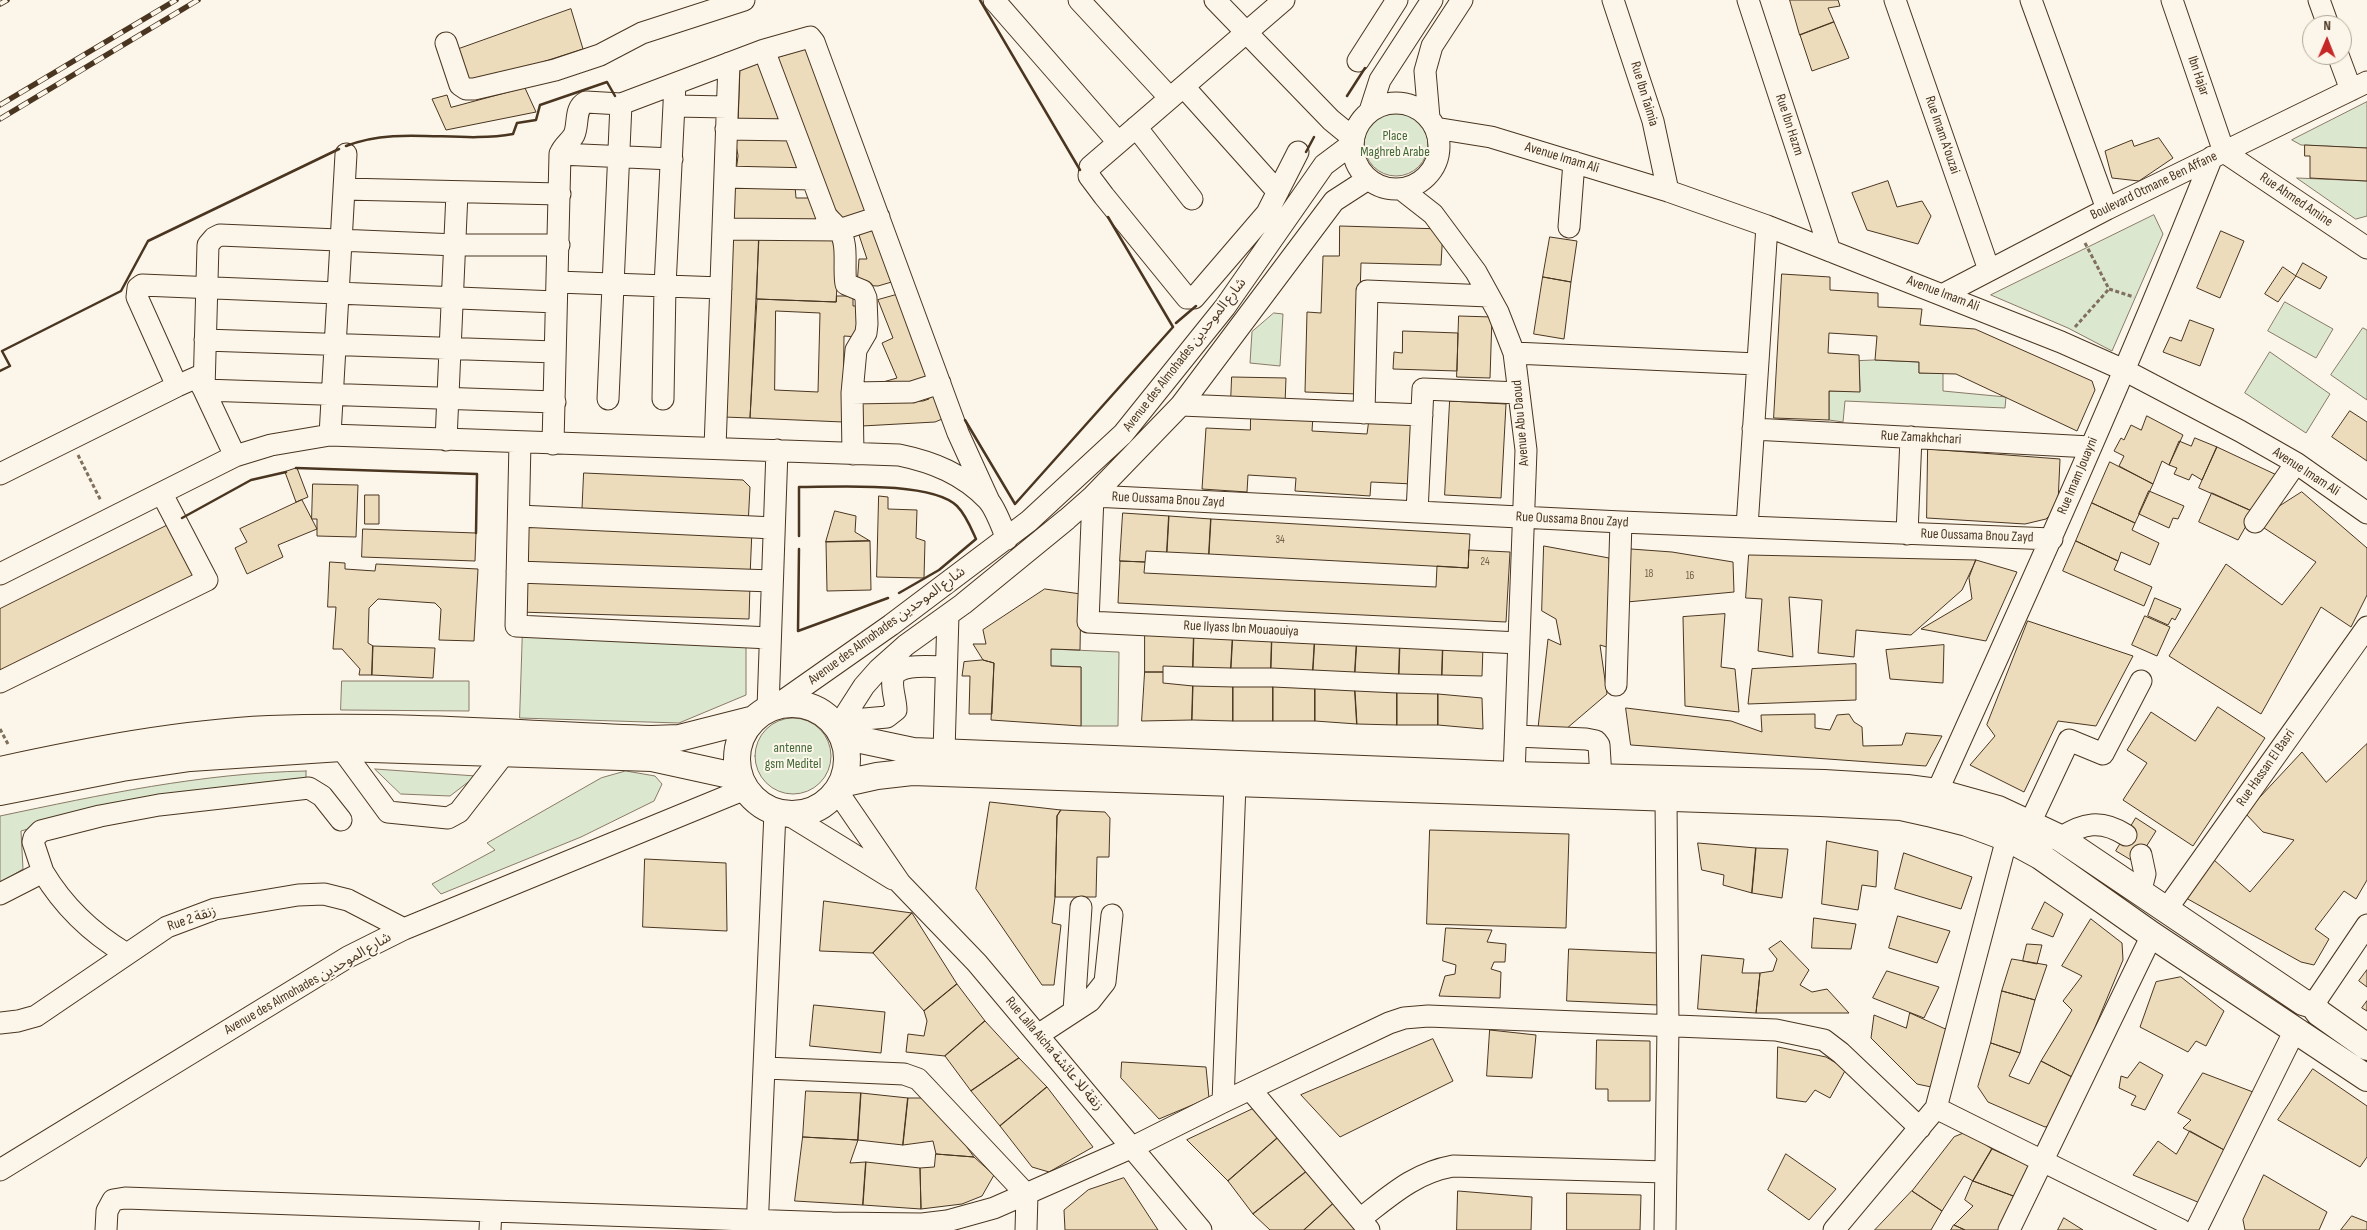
<!DOCTYPE html>
<meta charset="utf-8">
<style>
body{margin:0}
#map{position:relative;width:2367px;height:1230px;overflow:hidden;background:#fbf6e9;font-family:"Sofia Sans Condensed",sans-serif}
canvas{display:block}
.north{position:absolute;left:2302px;top:15px;width:50px;height:50px;box-sizing:border-box;background:#fbf6e9;border:1px solid #b4a999;border-radius:50%;rotate:1deg;font-size:14px;font-weight:700;line-height:20px;text-align:center;color:#4a3520}
.north::after{content:'';display:block;margin:auto;width:18px;height:22px;background:#c62828;clip-path:polygon(50% 0,100% 100%,50% 72%,0 100%)}
</style>
<div id="map">
<canvas width="2367" height="1230"></canvas>
<div class="north">N</div>
</div>
<script>
const ctx = document.querySelector('canvas').getContext('2d');
ctx.lineJoin = 'round';
function fill(path, color) {
  ctx.fillStyle = color;
  ctx.fill(path, 'evenodd');
}
function stroke(path, color, width, dash) {
  ctx.strokeStyle = color;
  ctx.lineWidth = width;
  ctx.lineCap = dash ? 'butt' : 'round';
  ctx.setLineDash(dash || []);
  ctx.stroke(path);
}
function label(font, color, halo, rows, align = 'center') {
  ctx.font = font + ' "Sofia Sans Condensed","Noto Sans Arabic",sans-serif';
  ctx.lineWidth = 4;
  ctx.setLineDash([]);
  ctx.textBaseline = 'middle';
  ctx.strokeStyle = halo;
  ctx.fillStyle = color;
  for (const [text, x, y, turn = 0] of rows) {
    ctx.save();
    ctx.translate(x, y);
    ctx.rotate((+turn || 0) * Math.PI / 180);
    ctx.textAlign = isNaN(turn) ? turn : align;
    if (halo) ctx.strokeText(text, 0, 0);
    ctx.fillText(text, 0, 0);
    ctx.restore();
  }
}
const green = new Path2D(`
 M2367,102V148L2301,145L2292,140Z
 M1364 144a32 32 0 1 1 64 0a32 32 0 1 1-64 0Z
 M2297,178L2367,181V216L2356,219Z
 M2154,215L2163,234L2112,351L2068,328L1991,295Z
 M2285,302L2333,329L2316,358L2268,331Z
 M1274,313L1283,314L1280,366L1250,363L1252,332Z
 M2363,328L2367,330V400L2331,375Z
 M2270,352L2330,394L2306,433L2245,393Z
 M1875,360L1919,362V373H1943V391L2006,397L2005,408L1845,401L1843,422L1829,420V391H1860L1859,361Z
 M523,626L746,636V695L679,723L520,718Z
 M1051,649L1119,652L1118,726H1081V667L1051,666Z
 M342,681H469V711L341,710Z
 M755 756a38 38 0 1 1 76 0a38 38 0 1 1-76 0Z
 M375,769L476,776L450,796L401,794Z
 M306,771V780L103,808L21,831L23,869L0,883V816C100,795 202,773 306,771Z
 M626,771L655,776L662,784L654,801L581,837L441,894L432,884L495,850L487,843L601,778Z`);
const building = new Path2D(`
 M1790,0H1838L1840,6L1828,8L1834,22L1800,35Z
 M571,9L583,49L505,74L466,81L456,50Z
 M1834,22L1849,58L1812,71L1800,35Z
 M813,46L871,213L836,225L777,58Z
 M762,60L785,120L738,125L740,66Z
 M525,88L536,112L446,130L432,99L447,95L451,107Z
 M735,138H789L804,174L736,172L738,156Z
 M2159,138L2173,158L2139,181L2112,178L2105,151L2132,140L2134,146Z
 M2305,145L2367,148V181L2310,178V156H2305Z
 M1888,181L1897,207L1922,201L1931,216L1918,244L1867,230L1852,193Z
 M735,185L795,186L796,198H813L825,225L733,224Z
 M878,225L895,281L878,286L857,285L859,259H867L857,229Z
 M1340,226L1443,229L1441,265L1361,263L1357,394L1305,392L1307,312L1321,313L1323,256H1339Z
 M2221,231L2244,241L2220,298L2197,288Z
 M733,236L759,237L750,418L724,417Z
 M759,237L840,240L836,302L757,299Z
 M1550,237L1577,241L1571,282L1543,277Z
 M2303,263L2327,277L2320,289L2296,276Z
 M2283,267L2296,276L2278,302L2265,294Z
 M1782,274L1830,277V290L1878,293V307L1922,309L1920,325L1975,329L2092,381L2095,390L2077,431L1956,374L1919,373V362L1875,360L1877,336L1829,333L1828,353L1859,355L1860,392L1829,391V420L1774,418Z
 M1543,277L1571,282L1564,339L1534,334Z
 M903,293L933,384L883,382L897,378L882,343L893,338L878,300Z
 M837,296H853V306H860L859,337L844,336L843,422L750,418L757,299L836,302ZM776,311L820,313L818,392L775,390Z
 M1459,316L1492,317L1490,378L1457,377Z
 M2190,320L2214,329L2200,366L2163,352L2170,337L2181,341Z
 M1403,331L1458,333L1457,371L1393,369L1394,352L1402,353Z
 M1232,377L1286,378L1285,404L1231,402Z
 M934,388L947,417L935,422L862,426L861,402L923,401L929,399L926,389Z
 M1450,401L1506,404L1501,498L1445,495Z
 M2350,411L2367,422V461L2332,437Z
 M1251,412L1313,416L1312,431L1367,434L1369,419L1417,422L1413,484L1371,482L1370,496L1295,491L1296,478L1248,475L1247,492L1202,489L1206,428L1250,430Z
 M2147,416L2183,435L2169,465L2162,461L2153,484L2119,466L2124,456L2114,451L2121,438L2124,440L2131,425L2141,430Z
 M2195,438L2217,447L2202,480L2192,474L2189,480L2174,474L2177,468L2169,465L2179,441L2191,446Z
 M2217,447L2281,477L2254,512L2199,488Z
 M1928,449L2060,459L2058,503L2054,511L2046,519L2025,524L1927,518Z
 M2110,462L2153,484L2135,523L2092,503Z
 M297,468L308,497L296,502L285,472Z
 M584,473L743,480L750,487L748,526L582,518Z
 M313,484L358,485L356,537L317,536V519H312Z
 M2149,491L2184,506L2178,519L2173,518L2169,528L2139,514Z
 M2302,492L2367,548V595L2351,627L2321,607L2261,714L2169,656L2226,564L2282,605L2316,562L2255,522Z
 M2212,493L2254,512L2238,540L2199,522Z
 M365,495H379V524H365Z
 M879,496L888,497V509L917,510L916,538L925,541L924,578L877,577Z
 M302,500L317,529L278,545L283,557L247,574L235,548L247,542L240,529Z
 M2092,503L2135,523L2132,530L2159,543L2150,565L2121,552L2118,561L2076,541Z
 M835,511L856,516L855,532L870,541L826,542Z
 M1123,513L1169,516L1167,552L1146,551L1145,562L1120,561Z
 M1169,516L1211,519L1209,554L1167,552Z
 M1211,519L1470,534L1468,568L1209,554Z
 M170,524L196,576L0,674V609Z
 M520,526L752,529L750,577L519,569Z
 M363,529L476,533L475,561L362,557Z
 M870,541L871,590L827,591L826,542Z
 M2076,541L2118,561L2114,570L2152,587L2144,606L2063,571Z
 M1544,546L1609,558L1617,650L1600,645L1607,694L1566,729L1538,728L1548,639L1561,645L1556,619L1542,611Z
 M1631,549L1672,552L1733,562L1734,592L1627,602Z
 M1469,550L1510,552L1506,622L1118,603L1120,561L1145,562L1144,573L1436,587L1437,566L1468,568Z
 M1749,555L1976,560L1962,590L1911,635L1856,630L1854,657L1818,653L1822,600L1789,597L1793,657L1758,651L1762,599L1746,598Z
 M1976,560L2017,572L1986,641L1921,629L1972,599L1969,578Z
 M330,562L345,563V569L375,571L376,564L478,569L474,641L439,640L441,609L435,603L378,599L369,608L368,643L373,646L372,675H359L360,669L342,649H333L336,607H328Z
 M520,577L750,584L749,619L519,612Z
 M1045,589L1081,594L1080,650L1051,649V666L1081,667V726L991,720L994,663L983,660L973,644H986L983,630Z
 M2155,598L2181,609L2175,620L2172,618L2168,625L2148,616Z
 M1725,614L1721,667L1735,669L1739,712L1685,706L1683,617Z
 M2145,616L2170,627L2157,656L2132,645Z
 M2028,621L2133,656L2096,726L2058,721L2024,792L1970,765L1995,736L1987,725Z
 M1145,629L1194,631L1193,667L1163,666V672H1145Z
 M1194,631L1233,632L1231,668L1193,667Z
 M1233,632L1272,634L1271,668H1231Z
 M1272,634L1315,636L1313,670L1271,668Z
 M1315,636L1357,638L1355,672L1313,670Z
 M1357,638L1400,642L1399,674L1355,672Z
 M1400,642L1443,643L1442,675L1399,674Z
 M1443,643L1483,646L1482,676L1442,675Z
 M1944,645L1943,683L1890,679L1886,650Z
 M373,646L435,648L433,678L372,675Z
 M983,660L994,663L992,714H969L970,676H962L964,662Z
 M1856,664V700L1748,704L1752,669Z
 M1145,672H1163V683L1193,686L1192,720L1142,721Z
 M1193,686L1233,687V721L1192,720Z
 M1233,687H1273V721H1233Z
 M1273,687L1315,689V721H1273Z
 M1315,689L1355,691L1357,724L1315,721Z
 M1355,691L1397,693V725L1357,724Z
 M1397,693L1438,694V725H1397Z
 M1438,694L1482,698L1483,729L1438,725Z
 M2218,707L2265,738L2193,846L2123,800L2147,763L2127,750L2151,712L2195,741Z
 M1626,708L1731,721L1762,732L1761,715L1815,714V728L1830,730L1837,715L1849,714L1854,722L1862,727L1863,746L1902,745L1906,733L1942,736L1926,766L1631,745Z
 M2367,744V880L2356,899L2344,891L2315,929L2329,939L2314,965L2301,962L2186,898L2214,860L2250,892L2294,840L2263,832L2245,813L2302,752L2326,782Z
 M990,802L1061,810L1057,816L1055,897L1052,923L1061,925L1054,985H1042L976,889Z
 M1061,810L1105,812L1110,818L1109,857H1097L1096,897H1055L1057,816Z
 M2136,818L2156,831L2136,863L2116,851Z
 M1430,830L1569,834L1566,928L1427,924Z
 M1827,841L1878,851L1876,887L1862,885L1858,910L1822,904Z
 M1698,843L1756,848L1752,893L1723,885L1724,875L1702,870Z
 M1756,848L1788,849L1782,898L1752,893Z
 M1904,853L1972,877L1961,909L1895,889Z
 M645,859L726,863L727,931L643,927Z
 M824,901L912,913L873,953L820,951Z
 M2045,902L2063,914L2053,937L2032,929Z
 M912,913L957,984L924,1011L873,953Z
 M1898,916L1950,931L1937,963L1889,948Z
 M1814,918L1856,924L1851,949L1812,948Z
 M2091,919L2122,943L2123,960L2074,1078L2041,1061L2072,1010L2063,1001L2082,976L2062,966Z
 M1446,928L1492,930L1487,942L1506,944L1505,962H1494L1491,969L1501,972L1500,998L1439,996L1445,976L1455,974L1456,965L1443,961Z
 M1781,941L1809,970L1800,985L1812,992L1827,989L1849,1013H1756L1760,973L1773,971L1777,959L1769,949Z
 M2027,944L2042,945L2037,964L2023,961Z
 M1569,949L1658,953V1005L1567,1001Z
 M1702,955L1744,959L1742,973H1760L1756,1013L1698,1009Z
 M2012,959L2047,965L2035,1000L2002,991Z
 M2367,970V987L2359,981Z
 M1887,971L1939,987L1924,1018L1873,998Z
 M2181,977L2224,1011L2206,1046L2196,1041L2188,1052L2140,1027L2156,982Z
 M957,984L985,1021L945,1056L906,1052L908,1034L924,1036L927,1021L924,1011Z
 M2002,991L2035,1000L2020,1053L1991,1043Z
 M2367,1001V1011L2362,1008Z
 M814,1005L885,1012L881,1053L810,1046Z
 M1910,1013L1952,1032L1936,1088L1917,1084L1871,1038L1874,1015L1906,1028Z
 M985,1021L1019,1058L971,1091L945,1056Z
 M1490,1030L1536,1035L1532,1078L1487,1076Z
 M1433,1039L1453,1081L1340,1137L1301,1095Z
 M1597,1040L1650,1041V1101H1608V1089H1596Z
 M1991,1043L2020,1053L2009,1076L2029,1084L2041,1061L2074,1078L2053,1124L2045,1127L1988,1102L1978,1087Z
 M1778,1047L1826,1057L1846,1069L1830,1098L1815,1090L1806,1102L1777,1098Z
 M1019,1058L1047,1087L1000,1126L971,1091Z
 M1122,1062L1206,1067L1209,1098L1159,1119L1121,1078Z
 M2140,1062L2163,1075L2145,1110L2131,1105L2136,1096L2119,1088L2121,1076L2127,1078Z
 M2313,1069L2367,1106V1157L2360,1167L2278,1120Z
 M2203,1073L2253,1092L2226,1151L2183,1128L2191,1120L2178,1113Z
 M1047,1087L1093,1147L1049,1172L1032,1167L1000,1126Z
 M806,1091L861,1093L858,1140L803,1137Z
 M861,1093L908,1098L903,1145L858,1140Z
 M908,1098H932L974,1157L936,1154L933,1141L903,1145Z
 M1257,1107L1282,1134L1228,1181L1187,1140Z
 M2190,1131L2226,1151L2200,1203L2133,1175L2158,1141L2176,1154Z
 M1967,1132L1992,1149L1973,1181L1964,1176L1942,1211L1912,1191L1954,1137Z
 M1282,1134L1312,1167L1253,1214L1228,1181Z
 M803,1137L858,1140L850,1163L866,1162L863,1205L795,1201Z
 M1992,1149L2032,1167L2016,1197L1973,1181Z
 M936,1154L974,1157L994,1175L982,1196L962,1204L921,1209L920,1168L934,1167Z
 M1786,1154L1836,1189L1809,1220L1768,1190Z
 M866,1162L920,1168L921,1209L863,1205Z
 M1312,1167L1337,1200L1304,1230H1270L1253,1214Z
 M2264,1175L2327,1212L2319,1230H2245L2243,1220Z
 M1124,1178L1158,1230H1065L1064,1210L1088,1190Z
 M1973,1181L2016,1197L2003,1230H1965L1954,1225L1973,1206L1965,1200Z
 M1458,1191L1532,1197L1531,1230H1457Z
 M1912,1191L1942,1211L1931,1230H1875Z
 M1567,1193L1641,1195L1640,1230H1567Z
 M1337,1200L1358,1230H1304Z
 M2352,1216L2367,1222V1230H2341Z
 M2064,1218L2083,1230H2058Z
 M1954,1225L1965,1230H1951Z`);
const path = new Path2D(`
 M2085,243L2109,289L2134,297
 M2075,327L2109,289
 M78,455L101,501
 M0,729L9,746`);
const minor = new Path2D(`
 M994,0L1118,142
 M1079,0L1170,98
 M1215,0L1331,120L1353,138
 M1284,0L1090,167L1089,176L1104,196L1187,298H1194L1267,213L1298,152
 M1613,0L1653,121L1668,191
 M1748,0L1830,251
 M1895,0L1989,270
 M2031,0L2107,209
 M2172,0L2224,152L2367,248
 M2319,0L2328,25
 M446,43L460,85L466,89H474L555,70L600,55L642,33L744,0
 M764,50L826,215C830,221 835,224 839,230C849,244 843,268 846,284L863,291L866,298L867,324L866,333L856,350L852,393L853,454
 M2338,55L2351,90
 M1358,61L1397,0
 M1184,87L1278,192
 M1353 146a43 43 0 1 1 86 0a43 43 0 1 1-86 0Z
 M675,106L727,107
 M1370,111L1380,80L1432,0
 M1429,118L1425,71L1432,46L1462,0
 M1136,127L1192,199
 M1435,128L1491,137L1668,191L1767,226L2061,342L2124,370L2240,431L2296,463L2367,513
 M726,129L793,130
 M560,154L672,159
 M725,177L812,179
 M344,189L560,194
 M1401,189L1433,214L1476,272L1498,312L1514,353L1526,450L1514,775
 M1569,227L1574,162
 M723,229L839,230L879,217
 M557,282L721,288
 M1944,294L2107,209L2367,82
 M205,340L555,352
 M1514,353L1757,364
 M204,374L177,386L137,297L138,288L142,285L556,302
 M199,381L204,390L555,402
 M852,393L912,392L940,383
 M608,399L621,104
 M663,399L665,286L675,84
 M1181,405L1422,415
 M1364,413L1367,291L1489,296
 M1753,429L2090,447
 M330,435L346,154
 M446,440L457,193
 M520,442L516,626L770,638
 M553,444L560,154C563,146 570,142 574,135C579,124 574,108 586,102L621,104L764,50L810,37L814,42L958,433L989,501
 M715,448L729,63
 M235,456L204,390L208,245L214,238L220,235L456,245H559
 M0,474L177,386
 M1417,512L1423,389L1519,393
 M519,516L774,528
 M2255,522L2296,463
 M1747,527L1767,226
 M1907,534L1911,437
 M517,572L772,581
 M0,574L235,456L271,445L330,435L899,455C933,462 963,474 988,500C996,509 1002,527 1007,539
 M1519,643L1088,622L1093,496L1621,522L2052,539
 M0,682L207,580L162,494
 M1616,685L1621,522
 M777,705L891,625L1029,521L1123,434L1225,307L1324,165L1352,144
 M768,708L777,450
 M842,721L887,717L896,710C896,700 891,688 893,679C895,662 934,667 946,667
 M837,728L864,686L879,669L906,645L963,604L1067,519L1093,496L1181,405L1334,201L1368,179
 M1516,736L1586,739L1596,741L1599,745L1601,778
 M341,748L388,812L448,818L459,812L504,754
 M944,752L948,615
 M837,791L900,883L977,963L1201,1230
 M1937,792C2032,582 2127,372 2212,157
 M789,815L893,879
 M2030,823L2069,740L2103,754L2141,681
 M2060,838C2083,823 2101,819 2126,835
 M43,872L33,842L34,838L41,831L100,816L159,805L309,788L322,796L341,820
 M2140,893L2145,874L2141,855
 M0,894L43,872C64,907 90,932 125,953
 M2166,910L2367,627
 M2313,1005L2367,925
 M1074,1011L1081,907
 M0,1023L18,1021L36,1016L167,927L215,909L298,895L324,894L348,900L404,929
 M1038,1035L1090,1001L1105,982L1112,915
 M766,1068L904,1074L918,1079L1027,1195L1026,1230
 M1250,1089L1369,1230
 M1223,1102L1235,784
 M1936,1108L2181,1230
 M0,1170L348,957L404,929L745,789
 M1360,1219C1390,1196 1414,1173 1453,1166L1666,1172
 M106,1230L107,1211L113,1200L125,1198L832,1223L922,1224L947,1221L994,1208L1133,1147L1223,1102L1389,1023L1404,1018L1428,1016L1776,1030L1824,1040L1841,1053L1920,1128
 M490,1230L491,1211
 M757,1230L775,812
 M1665,1230L1668,1026L1666,799
 M1834,1230L1936,1108L2007,838
 M2009,1230L2152,935
 M2196,1230L2294,1032`);
const major = new Path2D(`
 M737 759a55 55 0 1 1 110 0a55 55 0 1 1-110 0Z
 M842,736L913,751L1514,775L1824,783L1907,788L1937,792L1998,809L2060,838L2303,1002L2313,1005L2319,1013L2367,1047
 M0,770C88,751 179,733 269,729C396,724 524,734 651,739L679,738L754,719
 M841,784L877,776L912,772L1820,803L1901,807L1928,813L1967,823L2007,838L2040,856L2152,935L2367,1078
 M0,792L122,768L190,758L341,748L652,758L739,777`);
const rail = new Path2D(`
 M0,4L7,0
 M0,105L176,0
 M0,119L198,0`);
const wall = new Path2D(`
 M980,0L1080,170
 M1347,96L1365,68
 M346,146C398,125 458,144 513,134L517,123L536,120L540,105L607,82L615,96
 M1306,152L1314,137
 M1176,323L1196,306
 M0,371L10,366L2,351L121,291L148,241L339,149
 M965,420L1015,504L1173,327L1108,217
 M296,468L477,474L476,533
 M182,518L251,480L286,472
 M799,536V487C836,487 931,481 957,506C966,515 971,528 976,539L939,570L899,593
 M799,549L798,631L888,598`);
const numberNames = [
 ["34",1280,540],
 ["24",1485,562],
 ["18",1649,574],
 ["16",1690,576]
];
const streetNames = [
 ["Ibn Hajar",2198,76,71],
 ["Rue Ibn Taimia",1644,94,73],
 ["Rue Ibn Hazm",1789,125,72],
 ["Rue Imam A'ouzai",1942,135,71],
 ["Avenue Imam Ali",1562,158,17],
 ["Boulevard Otmane Ben Affane",2154,186,-26],
 ["Rue Ahmed Amine",2296,200,34],
 ["Avenue Imam Ali",1943,294,21],
 ["Avenue des Almohades شارع الموحدين",1185,355,-52],
 ["Avenue Abu Daoud",1521,423,-95],
 ["Rue Zamakhchari",1921,438,3],
 ["Avenue Imam Ali",2306,472,33],
 ["Rue Imam Jouayni",2078,476,-67],
 ["Rue Oussama Bnou Zayd",1168,500,3],
 ["Rue Oussama Bnou Zayd",1572,520,3],
 ["Rue Oussama Bnou Zayd",1977,536,2],
 ["Avenue des Almohades شارع الموحدين",887,626,-36],
 ["Rue Ilyass Ibn Mouaouiya",1241,629,3],
 ["Rue Hassan El Basri",2266,768,-55],
 ["Rue 2 زنقة",192,919,-19],
 ["Avenue des Almohades شارع الموحدين",308,984,-30],
 ["Rue Lalla Aicha زنقة للا عائشة",1054,1054,50]
];
const parkNames = [
 ["Place",1395,136],
 ["Maghreb Arabe",1395,152],
 ["antenne",793,748],
 ["gsm Meditel",793,764]
];
fill(green, '#dce7d0');
stroke(green, '#887966', 1);
fill(building, '#ecdcbc');
stroke(building, '#4a3520', 1);
stroke(minor, '#4a3520', 23);
stroke(major, '#4a3520', 28);
stroke(path, '#7f6f5c', 3, [4, 2.5]);
stroke(minor, '#fbf6e9', 21);
stroke(major, '#fbf6e9', 26);
stroke(rail, '#4a3520', 5.5);
stroke(rail, '#fbf6e9', 4, [11]);
stroke(wall, '#4a3520', 2.5);
label('11px', '#725f47', null, numberNames);
label('14px', '#4a3520', '#fbf6e9', streetNames);
label('14px', '#436837', '#fbf6e9', parkNames);
</script>
